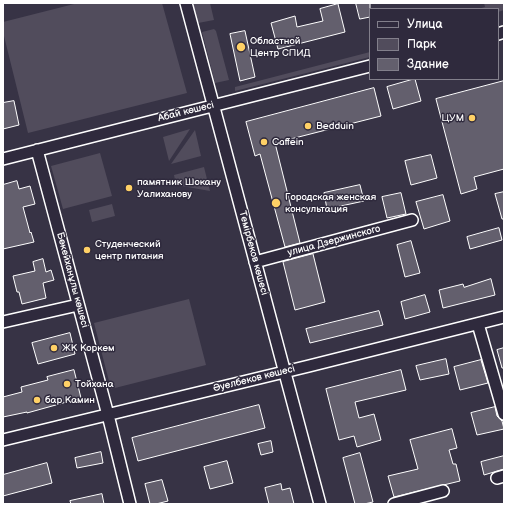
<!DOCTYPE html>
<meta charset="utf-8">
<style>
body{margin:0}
#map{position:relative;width:507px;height:507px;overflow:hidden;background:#373345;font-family:"Balsamiq Sans",sans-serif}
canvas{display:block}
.frame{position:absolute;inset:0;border:4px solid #fff;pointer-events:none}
.legend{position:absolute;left:369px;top:8px;width:130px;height:72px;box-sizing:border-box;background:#2f2a3d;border:1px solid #827f8b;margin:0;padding:5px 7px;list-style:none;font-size:12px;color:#fff}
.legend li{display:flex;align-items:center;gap:8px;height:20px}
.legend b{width:20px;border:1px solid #827f8b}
</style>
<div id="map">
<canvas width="507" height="507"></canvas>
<div class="frame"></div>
<ul class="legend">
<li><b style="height:5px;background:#2f2a3d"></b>Улица</li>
<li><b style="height:11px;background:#514c5c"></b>Парк</li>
<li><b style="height:11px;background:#635f6d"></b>Здание</li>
</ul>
</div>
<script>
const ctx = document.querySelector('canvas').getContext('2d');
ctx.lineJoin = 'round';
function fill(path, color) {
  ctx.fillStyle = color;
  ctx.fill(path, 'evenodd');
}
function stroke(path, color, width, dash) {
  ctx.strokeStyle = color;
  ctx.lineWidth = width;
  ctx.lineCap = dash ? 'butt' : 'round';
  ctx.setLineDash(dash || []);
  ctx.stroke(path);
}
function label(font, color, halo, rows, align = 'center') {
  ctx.font = font + ' "Balsamiq Sans",sans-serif';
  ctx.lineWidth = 3;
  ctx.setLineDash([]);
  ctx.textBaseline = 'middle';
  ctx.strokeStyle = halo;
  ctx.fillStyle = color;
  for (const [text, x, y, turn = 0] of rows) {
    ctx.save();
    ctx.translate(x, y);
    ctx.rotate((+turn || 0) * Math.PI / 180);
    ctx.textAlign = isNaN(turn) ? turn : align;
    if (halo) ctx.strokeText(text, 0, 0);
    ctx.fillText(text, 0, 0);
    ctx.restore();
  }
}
const green = new Path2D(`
 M78,3H162L187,93L28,133L3,32V22Z
 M193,3H210L214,20L198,23Z
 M484,3H504V10L498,12V9H478L485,7Z
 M214,29L216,31L229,80L215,83L202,32Z
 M370,52V57L235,91V87Z
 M190,129L169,161L163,137Z
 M195,130L201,156L171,164Z
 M100,153L112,196L63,209L51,166Z
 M204,167L210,191L176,185L174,175Z
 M112,204L115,216L92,222L89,210Z
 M189,299L206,365L111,389L94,323Z`);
const building = new Path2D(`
 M356,3H370V17L360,19Z
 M338,4L345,32L278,49L271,23L295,16L297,27L323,21L320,9Z
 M245,31L255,77L240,81L230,34Z
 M415,79L421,101L393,109L387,87Z
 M504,81V169L474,177L477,189L461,194L436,99Z
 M374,88L381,116L275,143L300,243L285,247L260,154L255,156L246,122Z
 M14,101L19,125L3,129V103Z
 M431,155L437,178L411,185L405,161Z
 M17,181L19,189L30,186L35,204L23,207L30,233L31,232L34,242L3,249V185Z
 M360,185L364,201L327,209L324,193Z
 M504,192V219H502L495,194Z
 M401,193L406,214L387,218L382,197Z
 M443,195L450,221L424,229L416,202Z
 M499,228L502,240L470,249L467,237Z
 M411,241L420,273L405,277L397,245Z
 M313,254L325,302L295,310L283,262Z
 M43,259L46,272L51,270L54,280L43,283L46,298L22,304L19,292H17L13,276L35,271L33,262Z
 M491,279L495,295L443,308L439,290L463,284L464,287Z
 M425,295L430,312L405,319L401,302Z
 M379,311L383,325L310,343L306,329Z
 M70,333L75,354L38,364L32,343Z
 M504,348V368H502L497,350Z
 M446,359L449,374L420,380L416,366Z
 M481,360L488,383L460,390L454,367Z
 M74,370L81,398L27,413V412L3,417V397L22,392L21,387L48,380L47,377Z
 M401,370L406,390L355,402L359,418L374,414L381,440L357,447L354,436L339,440L326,389Z
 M259,405L265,428L138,461L132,438Z
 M495,407L497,416L502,421L504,429L477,435L471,413Z
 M452,429L457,448L449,450L453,464H456L460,481L394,497L388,476L418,469L410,440Z
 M271,441L273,452L261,455L258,444Z
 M101,452L103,463L77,468L75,458Z
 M360,453L373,502L364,504H355L343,458Z
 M504,456V469L484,475L481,462Z
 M227,461L233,483L210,489L204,467Z
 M47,463L52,483L3,496V475Z
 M162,480L168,501L156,504H150L145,484Z
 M281,484L282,490L290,488L294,504H269L265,488Z
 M102,494L104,504H71L70,501Z`);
const minor = new Path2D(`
 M186,3L320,504
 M498,34L504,32
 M37,150L108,415L130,504
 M3,159L370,66
 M255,262L412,220
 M3,322L78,305
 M478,324L504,414
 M3,440L309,366L504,317
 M497,478L504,476
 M394,504L443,491`);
const markers = [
 [241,47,5,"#ffd166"],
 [472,118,4,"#ffd166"],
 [308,126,4,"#ffd166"],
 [264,142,4,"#ffd166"],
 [129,188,4,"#ffd166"],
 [276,203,5,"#ffd166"],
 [87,250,4,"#ffd166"],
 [54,348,4,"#ffd166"],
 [67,384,4,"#ffd166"],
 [37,400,4,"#ffd166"]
];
const poiNames = [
 ["Областной",250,41],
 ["Центр СПИД",250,53],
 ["ЦУМ",464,118,"right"],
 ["Bedduin",316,126],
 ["Caffein",272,142],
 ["памятник Шокану",137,182],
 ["Уалиханову",137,194],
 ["Городская женская",285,197],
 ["консультация",285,209],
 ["Студенческий",95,244],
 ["центр питания",95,256],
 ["ЖК Коркем",62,348],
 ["Тойхана",75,384],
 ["бар Камин",45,400]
];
const streetNames = [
 ["Абай көшесі",186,112,-14],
 ["улица Дзержинского",334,241,-15],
 ["Темірбеков көшесі",253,253,75],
 ["Бөкейханұлы көшесі",72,280,75],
 ["Әуелбеков көшесі",254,379,-14]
];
fill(green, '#514c5c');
fill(building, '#635f6d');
stroke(building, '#fff', 1);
stroke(minor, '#fff', 14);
stroke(minor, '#2f2a3d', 11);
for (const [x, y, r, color] of markers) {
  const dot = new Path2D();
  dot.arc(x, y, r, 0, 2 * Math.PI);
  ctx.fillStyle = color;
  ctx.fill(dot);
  stroke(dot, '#2f2a3d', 1.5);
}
label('10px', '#fff', '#2f2a3d', poiNames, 'left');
label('10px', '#fff', '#2f2a3d', streetNames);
</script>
